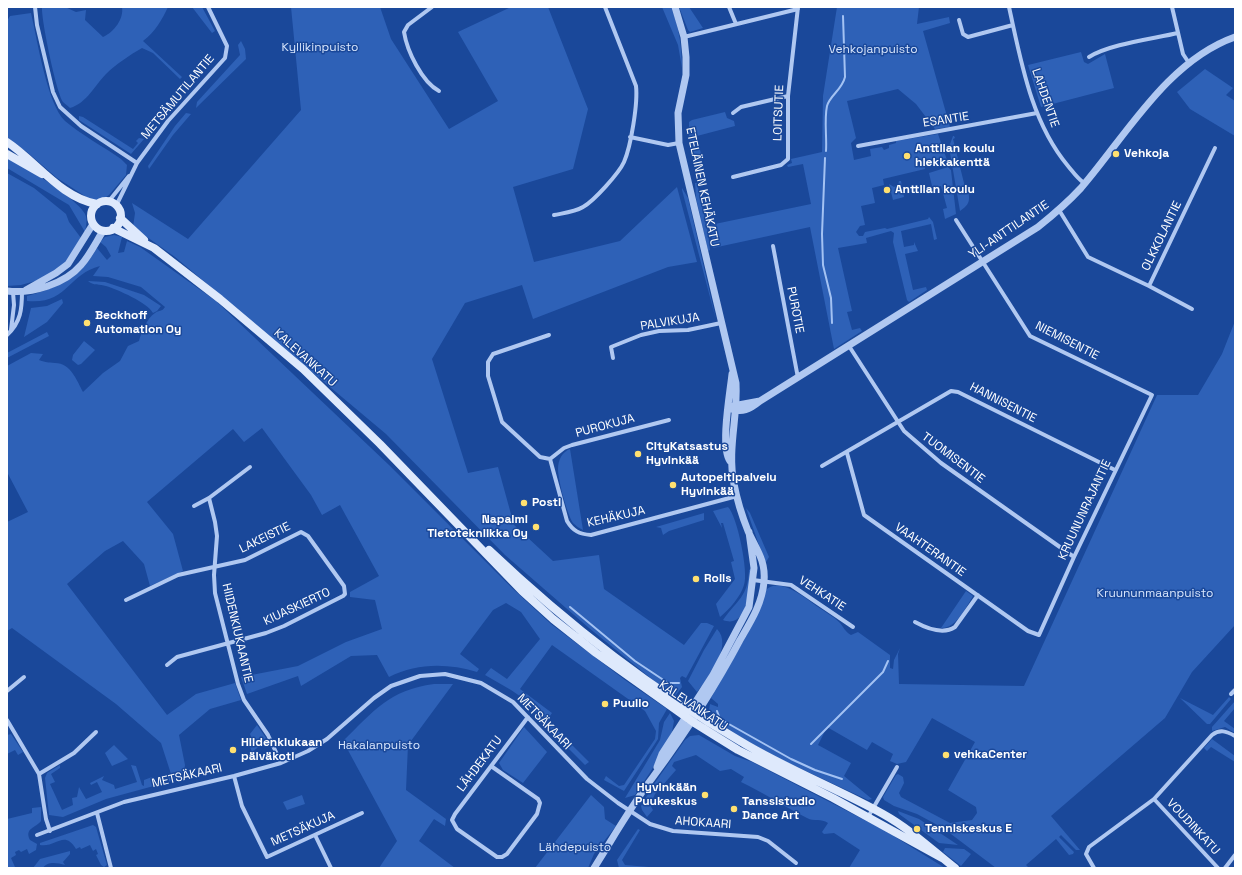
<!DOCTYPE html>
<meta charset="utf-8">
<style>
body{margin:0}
#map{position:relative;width:1242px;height:875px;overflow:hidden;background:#1a489a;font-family:"Space Grotesk",sans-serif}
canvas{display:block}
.frame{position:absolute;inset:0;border:8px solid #fff;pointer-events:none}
</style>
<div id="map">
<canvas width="1242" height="875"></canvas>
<div class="frame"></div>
</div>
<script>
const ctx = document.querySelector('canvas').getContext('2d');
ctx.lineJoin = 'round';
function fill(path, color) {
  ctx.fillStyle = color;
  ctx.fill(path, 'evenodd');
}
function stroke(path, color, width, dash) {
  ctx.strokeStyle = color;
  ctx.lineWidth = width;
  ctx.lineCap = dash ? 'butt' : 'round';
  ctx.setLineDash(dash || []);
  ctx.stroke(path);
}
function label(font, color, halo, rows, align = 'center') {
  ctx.font = font + ' "Space Grotesk",sans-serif';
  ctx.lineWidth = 3;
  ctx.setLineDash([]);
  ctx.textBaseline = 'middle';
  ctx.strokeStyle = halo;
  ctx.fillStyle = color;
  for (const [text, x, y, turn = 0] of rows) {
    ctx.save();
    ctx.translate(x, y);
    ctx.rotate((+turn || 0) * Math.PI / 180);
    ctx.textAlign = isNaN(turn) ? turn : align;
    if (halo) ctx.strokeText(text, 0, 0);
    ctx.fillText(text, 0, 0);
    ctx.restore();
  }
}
const green = new Path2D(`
 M42,7H65L76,12L86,10L85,20L103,37C114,32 124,19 122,7H168C162,20 155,32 143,41L182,77L180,79L153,53L142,48C130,55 116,64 106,74C95,85 87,103 70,108C68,106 65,104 63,102C56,91 41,19 42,7Z
 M192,7H202L215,31L212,33Z
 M291,7H380L391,39L449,129L498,101L458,32L511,7H548L588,109L573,169L513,187L534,262L620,241L677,187L697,262L668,267L533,319L522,285L465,303L432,359L468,473L498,467L514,525L553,561L599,555L604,589L684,645L701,623H707L714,626L686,678L682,676L680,678L682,687L676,695L659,685L589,628L505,555L386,434L175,257L133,227L135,213L132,203L188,239L301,110Z
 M662,7H671C679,27 682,47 682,68L678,45Z
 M679,7H689L703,28L690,32L688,30Z
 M837,7H919L917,24L949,17L950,23L923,31L950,127L935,129L916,104L898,89L847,101L856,138L851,143L854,160L871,156L870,149L882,147L884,150L889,148V145L896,143V141L938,134L947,160L946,163L936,167L935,160L925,162V169L883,179L884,185L872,188L875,203L861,206L865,225L860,226L856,232L859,236H863L865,232L885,228L887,229L928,219L929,217L933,222L937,239L934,240L931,224L901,231L904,247L914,245V242L918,251L905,254L913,290L926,287L927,290L909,302L907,300L893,242L894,233L891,231L866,238L867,243L838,248L852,311L847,312L852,330L860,328L862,331L834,349L810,227L713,248L710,225L811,204L803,164L788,167L787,165L792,163L791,159L822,152L823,96Z
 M31,13C37,38 47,104 65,121C80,134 104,147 121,159L127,165L126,175L109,195L102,200H91L57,178L27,152L7,139V21L10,16Z
 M241,41L245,49L246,59L196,108L197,102L240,55L238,45Z
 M1081,52L1084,62L1088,64L1105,54L1114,88L1041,107L1028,65Z
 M1205,69L1233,88L1226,95L1235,101V136L1190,109L1177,92Z
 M725,112L727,118L734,121L735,126L697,136L706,177L700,178L689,137V122L692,120Z
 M186,113L191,114L173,135L149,169L148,166L175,126Z
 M79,116L83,117L133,149L138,143L136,141L139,138L144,139L131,154L82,122L79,120Z
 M953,136H954L955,138L953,139L966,191L968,189C970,201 970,204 960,211L949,147Z
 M7,158C22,164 79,200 85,214C88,220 86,226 85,232L69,205L7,168Z
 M948,167L951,170L956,214L945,219L943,209L947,208L941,186L934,188L932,186L929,173Z
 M7,173L34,188L66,214L69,222L81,238L66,263L39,280L21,285L7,286Z
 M899,181H901L904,197L893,200L889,184L894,187L898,185Z
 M695,183H697L708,233L710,250L708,251L696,198Z
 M682,188L688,198L716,320L682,190Z
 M114,235L122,237L118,253L124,252L127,241L140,247L216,301L389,465L512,588L551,624L625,680L667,709L659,723L658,739L624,791L604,780L606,776L619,786L624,785L655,739L656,731L645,711L552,645L520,689L552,713L547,720L589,762L585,765L558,738L527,701L511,690L485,675L491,668L507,679L540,639L521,612L506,603L493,610L460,654L479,669L477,672C447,663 417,663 389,677L377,655L351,656L301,686L298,676L247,694L241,677L298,666L346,642L382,629L375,600L350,597V592L379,576L340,505L322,515L311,495L262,428L244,442L233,429L147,502L173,534L183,571L150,586L144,564L123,541L105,551L67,584L167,715L196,694L235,683L241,700L210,709L179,735L185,765L183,778L106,799L63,817L49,815L45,778L47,773L60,765V768L51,774L55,782L50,784L62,810L73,805L72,798L77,797L79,787L86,799L102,792L97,782L91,785L90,783L104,776L102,780L114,785L115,789L137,782L131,765L136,766L142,785L144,786V780L152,777L154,781L171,774L161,743L116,704L12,628L7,631V522L28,512L7,472V366L31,353L43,354L39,360C47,363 47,362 55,363C71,363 77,381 83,392L103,373L120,361L128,346L139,341C141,333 147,318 155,313C159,310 162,312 165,307L141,287L108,277L93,276L100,266C68,274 67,305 27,301V296C58,288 81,276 97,248L107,260L111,256L106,247L100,242L105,237Z
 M88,281L105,282L144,295L161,306L157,311L153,313C147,302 118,290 106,286C100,284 93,286 88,281Z
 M62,299L63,303L47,322L24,337L31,308L47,306Z
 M1235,321V625L1192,672L1165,718L1051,816L1080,850H1076L1061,835L1059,837L1074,852L1073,854L1069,855L1056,839L1026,865L1029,868H996L943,828L917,814L894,806L884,800L883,797L896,775L898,774L903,777L904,783L899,793L901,797L950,823L972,820L977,813L976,807L948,790L975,742L932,718L906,762L897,764L890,761L893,754L872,742L867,750L827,727L818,745L851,763L844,776L872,799L868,800L780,759L742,738L715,720L709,710L710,704L718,707V704L711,698L748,633L765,591C779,575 806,599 818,607C825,612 833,616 839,622C843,626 845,632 851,635L858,632L890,655V668L893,669L894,660L900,648L898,654L899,684L1024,686L1157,395H1198L1222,354Z
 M47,332L49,336L7,358V353Z
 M84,341L95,350L81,364L78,365L72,360L73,355Z
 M570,449L583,530C579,528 576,526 573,523C567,514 558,480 558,469C558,460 562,452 570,449Z
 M728,507C737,515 749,573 744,585C741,596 729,610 720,617L716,604L735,579L731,562L734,561L723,523H721L722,528L713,511Z
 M746,508L750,513L769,557L766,562H765Z
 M704,513V520L669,531L663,535L661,528L656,527Z
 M751,569C750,584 749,630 723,620C737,600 748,597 749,570Z
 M966,591L973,596C966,607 956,629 941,628Z
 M717,629C733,645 709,677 697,692L688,681L704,650Z
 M434,684H453L408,745L406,790L446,819L445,826L434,819L419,841L455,868H379L397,841L343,741C374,711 389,690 434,684Z
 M1229,697L1231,699L1210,724H1207L1180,698L1213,715Z
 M1235,701V708L1224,721L1235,729V733L1225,727L1212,731V727Z
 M670,713L674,721L672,732L651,771L635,795L625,798L660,740L664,722Z
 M257,725L266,738L261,745L252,752L248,742L252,739L250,734Z
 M524,727L547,752L523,783L503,770L499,763Z
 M11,734L23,752L18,755L15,750L7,754V735Z
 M699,735L735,756L752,762L884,830L945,868H849L860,850L834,833L824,834L822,832L828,823C821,818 814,822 807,818C785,807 764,793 741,782L744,777L731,769L720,771L696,755L674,762L672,766L676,770L655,794L650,805L653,810L647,817L642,810L641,806L654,784L685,740L690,736Z
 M1212,739L1235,756V762L1211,747L1207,751L1204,748Z
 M114,745L128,759L112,766L105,753Z
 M302,795L305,804L287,810L283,802Z
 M591,795L604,807L605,819L616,826L594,854L588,868H535Z
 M41,807V821C36,828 24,828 30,840L37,844L36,850L29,854L27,849L21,852L19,850L15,852L16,855L11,858L15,867L7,868V819L32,813V808Z
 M898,811L919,819L958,845L939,843L899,814Z
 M93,825L96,827L107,865L104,867L101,865L96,855L98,854L96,849L93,851L90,845L81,849L80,847L76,849C64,829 56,848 40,845V843Z
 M638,829L640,830L622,860L625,865L661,868H619L617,860Z
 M945,848L964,849L971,854L961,866L943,852Z
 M70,851V854L63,862L65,865C57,863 48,861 43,868H33L40,859Z`);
const stream = new Path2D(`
 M826,151C827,137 824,120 827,106C830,95 842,90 845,77L843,16
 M825,158L822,234L823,265L831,298L832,323
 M570,607L635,661L668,683H679
 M717,711L720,719L791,759L815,770L842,779
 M811,744L883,672L888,661`);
const minor = new Path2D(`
 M35,7L37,25L53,92L60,107L81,126L137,163
 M432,7L408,25L404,32C407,51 422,82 439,91
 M729,7L736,24
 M1009,7C1021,61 1031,122 1068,166C1073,172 1078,179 1084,183
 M1172,7L1183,54L1189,63
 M959,20L963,34L968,37L1013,25
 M684,37L798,9
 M1089,57C1110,44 1152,39 1178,33
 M733,113L741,107L788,96
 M630,137L668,145L679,143
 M858,146L1037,113
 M733,177L781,165L788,159V96L798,7
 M109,201L129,176
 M116,206L137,163L168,121L225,58L227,46L208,7
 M1059,210L1088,257L1149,286L1215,148
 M554,215C564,213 575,212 583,207C594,201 619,173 624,162C631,146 638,103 636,86L605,7
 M773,246L798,378
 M1149,286L1192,309
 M11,330L14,305L13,292
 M7,335C21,322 22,309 22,291
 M549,335L493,354L488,362V376L502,422L540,457L550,459L567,521C573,531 579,534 591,535L737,496
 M849,346L904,431L941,463L1074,557
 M613,358L611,347L641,335L659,331L688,330L721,323
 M847,453L864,515L1028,631L1039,635L1074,557L1152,395L1030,336L956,220
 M550,459L564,448L572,445L669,420
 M822,466L951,391L958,392L1115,470
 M209,498L215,522L217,536L214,575L215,593L238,684L244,700L268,735L281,763
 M194,506L209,498L250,467
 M753,580L791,585L853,627
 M126,600L178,575L245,560L301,532L308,536L344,586L345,594L343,596L284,626L266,633L177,657L167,665
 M915,622C926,628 943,635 955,627L978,595
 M7,691L24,677
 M1231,694L1235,690
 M7,720L39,774L46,819L50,831
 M491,766L538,799L540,803L537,814L507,854L502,857H497L457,829L452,820L455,814L528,717
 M39,774L74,753L96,732
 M234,776L242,806L267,857L362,813
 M1154,799L1218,868
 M97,813L111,868
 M868,817L897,767
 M37,835L124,802L234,776L281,763L308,751L327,739L374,698L391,686L420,676L445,674L481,683L513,702L587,779L618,803L650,824L673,831L758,837L768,841L796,863
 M315,835L331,868
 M1094,868L1086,854L1089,847L1154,799L1212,735C1220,729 1226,731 1235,736
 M1225,868L1235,855`);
const tertiary = new Path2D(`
 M26,290L56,273L68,264L93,224
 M7,291C32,294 65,284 81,265C90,255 96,242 103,231
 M733,406L760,401
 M729,408C742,414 750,409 760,401L1038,227C1053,215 1068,202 1081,188C1126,136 1167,61 1235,37
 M730,461C720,448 730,393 732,374
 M657,767L662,754L713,675L749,607L754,568L749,532
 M594,868C613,838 631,806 653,777C686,732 714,689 740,640C751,621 762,604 764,582C766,560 756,549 748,531C742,516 737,500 734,484C727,449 738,418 736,383L679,143L678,113L686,75V57L684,37L675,7`);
const secondary = new Path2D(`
 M7,142C36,161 61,198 97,204
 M7,154L42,174
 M91 216a15 15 0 1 1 30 0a15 15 0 1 1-30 0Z
 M120,218L144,240
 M113,228L154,248L220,299L303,369L380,444L522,591L553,619L596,653L693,722L738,750L833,798L942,858
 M489,550C565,622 649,688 740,741C786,769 836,788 883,814C910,829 931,849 955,868`);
const markers = [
 [1116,154,4,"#ffe070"],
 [907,156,4,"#ffe070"],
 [887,190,4,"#ffe070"],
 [87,323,4,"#ffe070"],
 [638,454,4,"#ffe070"],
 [673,485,4,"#ffe070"],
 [524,503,4,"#ffe070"],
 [536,527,4,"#ffe070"],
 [696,579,4,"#ffe070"],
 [605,704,4,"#ffe070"],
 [233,750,4,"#ffe070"],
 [946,755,4,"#ffe070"],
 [705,795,4,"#ffe070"],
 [734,809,4,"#ffe070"],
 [917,829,4,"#ffe070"]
];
const parkNames = [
 ["Kyllikinpuisto",320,48],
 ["Vehkojanpuisto",873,50],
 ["Kruununmaanpuisto",1155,594],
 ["Hakalanpuisto",379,746],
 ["Lähdepuisto",575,848]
];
const streetNames = [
 ["METSÄMUTILANTIE",178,97,-50],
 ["LAHDENTIE",1045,98,71],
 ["LOITSUTIE",779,113,-88],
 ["ESANTIE",946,120,-9],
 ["ETELÄINEN KEHÄKATU",702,187,78],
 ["YLI-ANTTILANTIE",1009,230,-34],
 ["OLKKOLANTIE",1162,236,-64],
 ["PUROTIE",795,310,79],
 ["PALVIKUJA",670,322,-9],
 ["NIEMISENTIE",1067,341,27],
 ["KALEVANKATU",305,358,42],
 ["HANNISENTIE",1003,403,27],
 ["PUROKUJA",605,426,-15],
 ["TUOMISENTIE",953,458,37],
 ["KRUUNUNRAJANTIE",1085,510,-65],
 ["KEHÄKUJA",616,517,-13],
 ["LAKEISTIE",265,538,-26],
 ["VAAHTERANTIE",930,550,35],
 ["VEHKATIE",822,594,33],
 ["KIUASKIERTO",297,607,-25],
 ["HIIDENKIUKAANTIE",237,633,77],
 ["KALEVANKATU",693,706,34],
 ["METSÄKAARI",544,722,46],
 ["LÄHDEKATU",480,764,-53],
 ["METSÄKAARI",187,776,-13],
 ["AHOKAARI",703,823,4],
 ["VOUDINKATU",1193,827,47],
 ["METSÄKUJA",303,829,-24]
];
const poiNames = [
 ["Anttilan koulu",915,149],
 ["hiekkakenttä",915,163],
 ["Vehkoja",1124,154],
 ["Anttilan koulu",895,190],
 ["Beckhoff",95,316],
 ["Automation Oy",95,330],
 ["CityKatsastus",646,447],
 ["Hyvinkää",646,461],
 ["Autopeltipalvelu",681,478],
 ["Hyvinkää",681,492],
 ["Posti",532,503],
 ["Napalmi",528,520,"right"],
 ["Tietotekniikka Oy",528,534,"right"],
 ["Rolls",704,579],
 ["Puuilo",613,704],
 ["Hiidenkiukaan",241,743],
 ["päiväkoti",241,757],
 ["vehkaCenter",954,755],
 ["Hyvinkään",697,788,"right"],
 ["Puukeskus",697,802,"right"],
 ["Tanssistudio",742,802],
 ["Dance Art",742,816],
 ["Tenniskeskus E",925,829]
];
fill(green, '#2e61b7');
stroke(stream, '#a3c2f3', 2);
stroke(minor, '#b0c8f1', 4);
stroke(tertiary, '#b0c8f1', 7);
stroke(secondary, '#dee9fc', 8);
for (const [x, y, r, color] of markers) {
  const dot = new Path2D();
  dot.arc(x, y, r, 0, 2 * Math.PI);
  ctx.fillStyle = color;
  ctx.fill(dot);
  stroke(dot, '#1a489a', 1.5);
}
label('12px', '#d7e5fc', '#1a489a', parkNames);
label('12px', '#fff', '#1a489a', streetNames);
label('bold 12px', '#fff', '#1a489a', poiNames, 'left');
</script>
